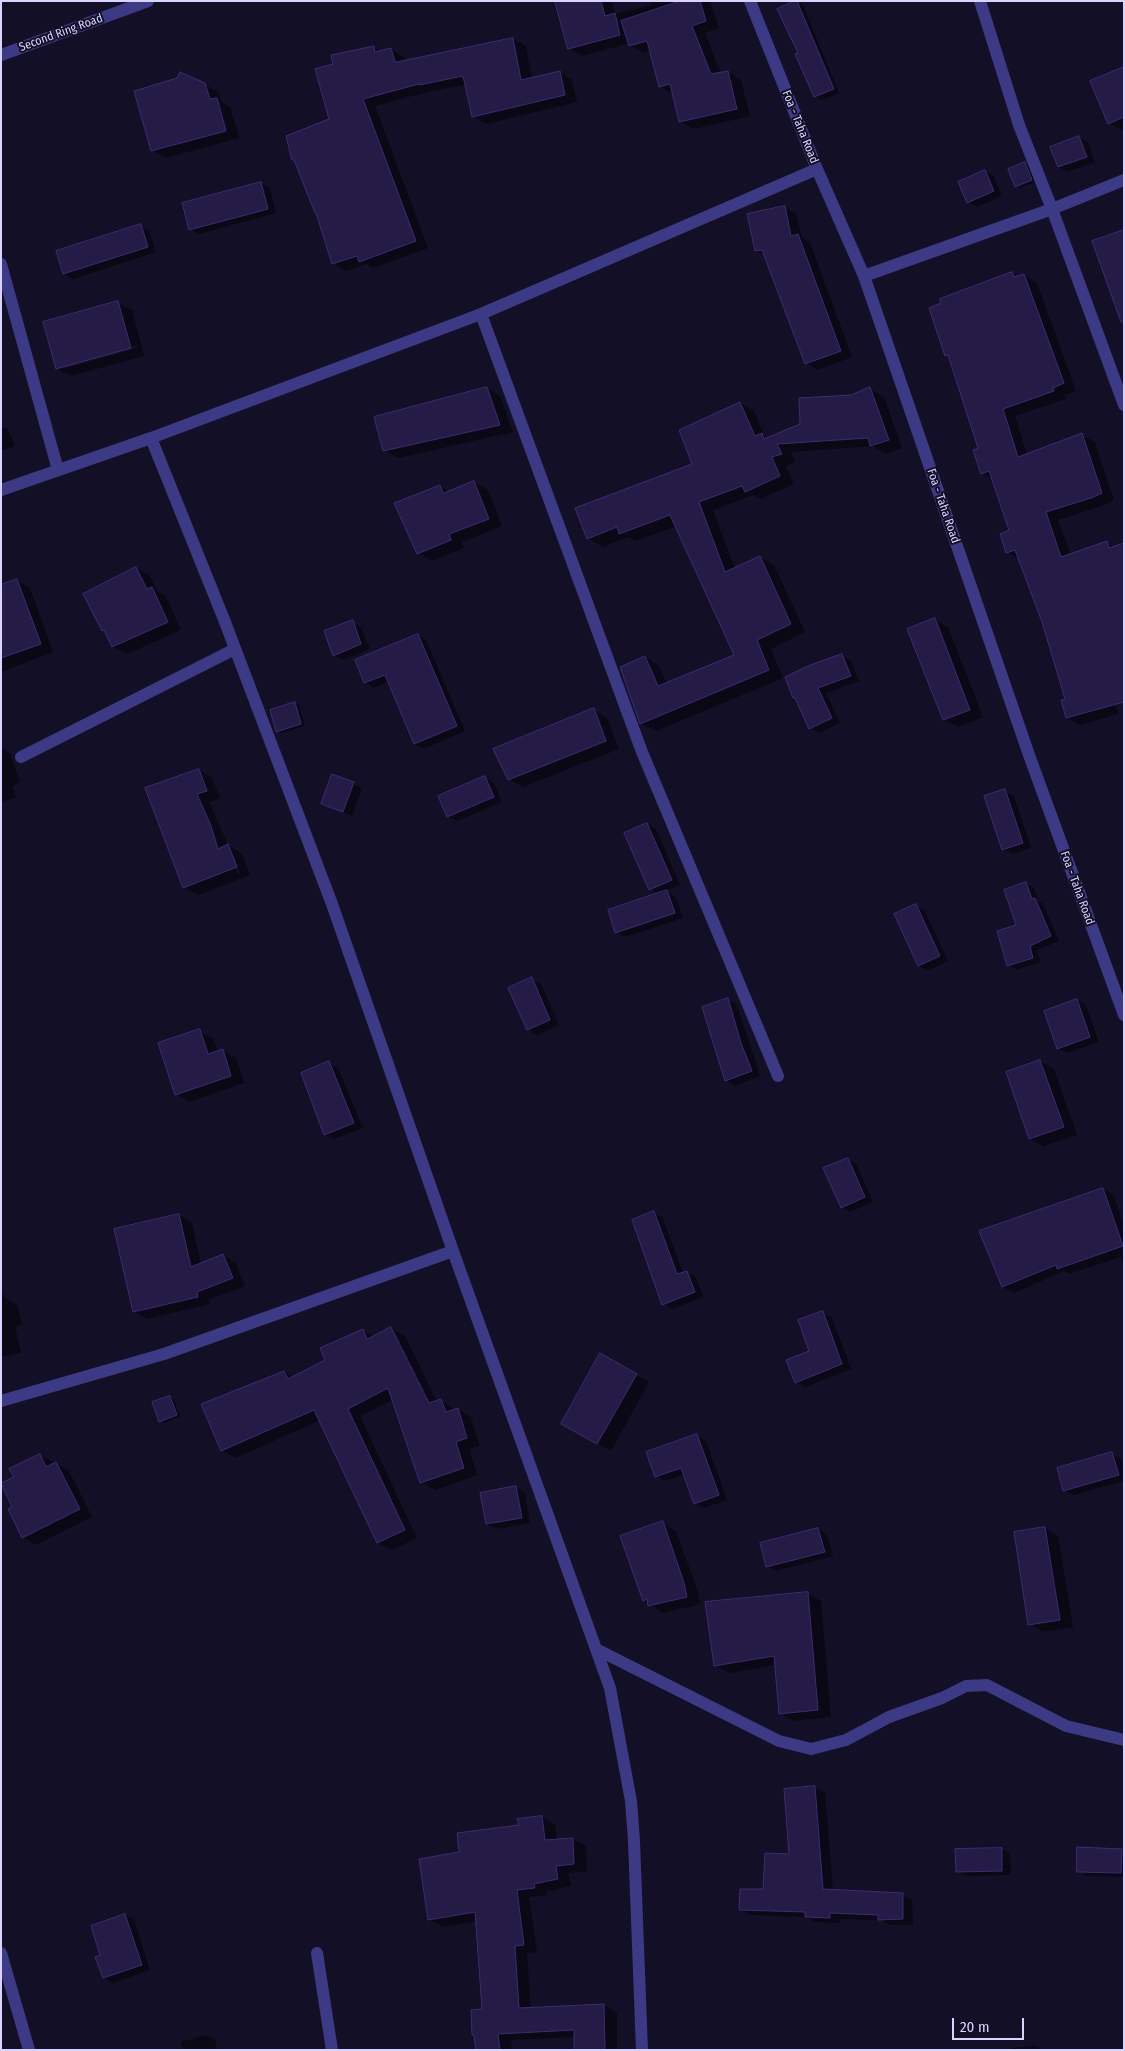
<!DOCTYPE html>
<style>
body{margin:0}
#map{position:relative;width:1125px;height:2051px;overflow:hidden;background:#130f26;font-family:"Fira Sans Condensed",sans-serif}
canvas{display:block}
.frame{position:absolute;inset:0;border:2px solid #d9d4ff;pointer-events:none}
.scale{position:absolute;left:952px;top:2018px;width:72px;height:22px;box-sizing:border-box;border:2px solid #d9d4ff;border-top:0;padding-left:6px;font-size:15px;line-height:18px;white-space:nowrap;color:#d9d4ff;-webkit-text-stroke:4px #130f26;paint-order:stroke}
</style>
<div id="map">
<canvas width="1125" height="2051"></canvas>
<div class="frame"></div>
<div class="scale">20 m</div>
</div>
<script>
const ctx = document.querySelector('canvas').getContext('2d');
ctx.lineJoin = 'round';
function fill(path, color) {
  ctx.fillStyle = color;
  ctx.fill(path, 'evenodd');
}
function stroke(path, color, width, dash) {
  ctx.strokeStyle = color;
  ctx.lineWidth = width;
  ctx.lineCap = dash ? 'butt' : 'round';
  ctx.setLineDash(dash || []);
  ctx.stroke(path);
}
function label(font, color, halo, rows, align = 'center') {
  ctx.font = font + ' "Fira Sans Condensed",sans-serif';
  ctx.lineWidth = 4;
  ctx.setLineDash([]);
  ctx.textBaseline = 'middle';
  ctx.strokeStyle = halo;
  ctx.fillStyle = color;
  for (const [text, x, y, turn = 0] of rows) {
    ctx.save();
    ctx.translate(x, y);
    ctx.rotate((+turn || 0) * Math.PI / 180);
    ctx.textAlign = isNaN(turn) ? turn : align;
    if (halo) ctx.strokeText(text, 0, 0);
    ctx.fillText(text, 0, 0);
    ctx.restore();
  }
}
const shadow = new Path2D(`
 M556,1H612L615,14L652,5L650,1H710L719,28L705,33L721,74L728,72L741,80L750,116L694,129L680,121L674,94L661,87L651,51L644,53L630,46V43L582,56L569,48Z
 M796,1L803,5L839,93L821,100L815,96Z
 M513,39L526,46L532,79L559,72L572,80L577,102L486,124L473,116L466,85L431,91L375,106L428,248L373,268L366,264L346,271L333,263L330,120L335,65L374,47L382,52L391,49L404,57L405,61Z
 M1124,69V129L1121,130L1109,123Z
 M204,84L218,92L221,101L230,107L239,138L166,158L152,150Z
 M1079,137L1088,143L1095,162L1068,172L1059,167Z
 M1025,164L1029,166L1035,182L1020,188L1016,186Z
 M985,171L994,177L1002,196L977,207L968,202Z
 M261,183L270,188L276,213L199,234L190,229Z
 M785,208L796,214L802,238L810,243L852,357L818,370L806,363L766,256L756,251Z
 M140,226L149,231L156,252L73,279L64,274L58,252Z
 M1012,273L1019,277L1024,275L1037,283L1076,391L1065,395L1066,399L1015,416L1027,455L1082,435L1095,442L1114,500L1105,505L1058,520L1071,555L1107,543L1115,547L1111,687L1118,714L1080,725L1067,717V699L1043,622L1020,560L1007,552L1011,531L994,480L982,473L980,449L950,357L946,355Z
 M118,303L132,310L144,356L71,376L57,369ZM137,345L138,348L66,368V365Z
 M487,388L500,396L513,432L398,458L384,450Z
 M870,389L884,397L902,448L886,454L873,446L791,452L795,462L786,466L794,484L760,499L753,495L713,510L735,569L759,557L774,565L805,632L771,649L783,678L656,731L641,723L645,657L659,666L667,684L736,655L677,526L635,541L628,537L603,547L588,538L693,464L740,403L754,411L765,437L769,439L801,424L851,396Z
 M4,427L8,429L15,446L1,451V428Z
 M474,482L488,490L502,526L462,542L464,548L432,561L418,553L440,486L449,492Z
 M136,568L150,576L157,591L166,596L181,630L127,654L113,647L107,632L103,630Z
 M17,580L30,588L53,652L1,672V586Z
 M934,619L948,627L983,717L958,727L944,719Z
 M352,622L361,627L370,649L343,660L334,655Z
 M418,635L426,640L465,731L424,749L415,744L389,681L374,688L365,682Z
 M842,656L851,661L859,681L826,693L840,723L819,733L810,728L797,699Z
 M295,703L299,705L305,726L281,733L277,731Z
 M594,710L607,718L619,749L523,787L509,779Z
 M1,748L10,753L20,782L12,786L16,797L1,802Z
 M199,770L212,778L220,798L209,802L228,845L242,854L250,875L198,895L184,887ZM231,856H234L240,873L238,874Z
 M333,776L362,788L352,816L323,804Z
 M485,778L494,783L502,802L457,821L448,816Z
 M1005,791L1014,796L1031,848L1012,854L1003,849Z
 M647,824L656,829L680,885L666,891L676,897L683,918L625,937L616,932L659,894L650,889Z
 M1026,884L1034,888L1038,901L1043,904L1059,941L1037,950L1041,962L1017,970L1008,965Z
 M916,906L925,911L948,961L928,971L919,966L896,914Z
 M532,979L541,984L559,1025L537,1035L528,1029Z
 M728,1000L737,1005L760,1076L735,1086L726,1080Z
 M1077,1000L1086,1005L1099,1042L1067,1053L1058,1048Z
 M199,1031L213,1039L218,1052L222,1050L236,1058L244,1083L189,1102L176,1094Z
 M1040,1061L1054,1069L1077,1135L1044,1146L1030,1139L1007,1073Z
 M329,1063L338,1068L363,1128L334,1139L325,1134Z
 M848,1159L856,1164L873,1202L850,1212L841,1207Z
 M1103,1189L1114,1195L1124,1225V1267L1121,1257L1069,1274L1064,1271L1014,1293L1003,1287Z
 M654,1213L663,1218L683,1273L687,1272L696,1277L703,1297L672,1309L664,1304Z
 M179,1215L192,1223L201,1264L223,1255L236,1263L245,1286L209,1300L210,1304L147,1319L134,1311Z
 M1,1290L5,1298L18,1306L22,1325L15,1327L21,1353L1,1357Z
 M823,1313L832,1318L851,1369L805,1387L796,1382L811,1351Z
 M391,1328L405,1336L437,1402L441,1400L455,1410L458,1409L471,1417L480,1446L469,1449L477,1475L435,1490L421,1482L393,1400L360,1416L417,1538L392,1550L378,1543L321,1420L235,1458L222,1450L284,1372L293,1377L326,1361L363,1330L374,1337Z
 M601,1355L649,1382L611,1451L562,1423Z
 M170,1397L174,1399L180,1417L164,1423L160,1421Z
 M697,1436L706,1441L727,1500L704,1508L695,1503L685,1474L665,1481L656,1476Z
 M1112,1454L1121,1459L1124,1469V1481L1073,1495L1064,1490Z
 M40,1455L69,1471L92,1517L36,1545L23,1537L15,1478Z
 M516,1488L525,1493L530,1523L496,1529L487,1524Z
 M662,1523L676,1531L698,1592L700,1604L663,1613L644,1600Z
 M1045,1528L1058,1536L1073,1627L1043,1632L1030,1624Z
 M818,1529L827,1534L833,1556L776,1571L767,1566Z
 M808,1594L821,1601L831,1717L794,1721L780,1713L776,1665L729,1673L715,1665Z
 M815,1788L825,1793L833,1891L902,1894L912,1900L913,1925H890L881,1920L840,1919V1923L816,1922L806,1917L751,1915L740,1909L764,1891L791,1856Z
 M542,1817L555,1825L557,1840L573,1839L586,1846L587,1871L568,1873L571,1886L547,1891V1895L529,1897L537,1952L527,1953L531,2009L604,2005L617,2013V2050H575V2037L511,2040L512,2050H477L483,2010L477,1921L443,1927L429,1919L460,1853Z
 M1078,1848L1124,1850V1877L1087,1876L1078,1871Z
 M1002,1849L1010,1854L1011,1875L966,1876L957,1871Z
 M125,1915L134,1920L150,1970L113,1983L104,1978L102,1956Z
 M206,2035L215,2040L217,2050H183L181,2042Z
 M1036,2046L1043,2050H1011V2048Z`);
const building = new Path2D(`
 M555,1H601L605,16L615,13L620,35L568,49Z
 M680,1H700L706,21L692,26L711,74L728,71L737,109L679,122L670,84L659,87L647,41L629,46L621,21Z
 M794,1H797L834,89L814,97L795,54L798,53L777,9Z
 M513,38L521,80L560,71L565,95L472,117L463,76L419,85V84L363,99L416,241L359,262L357,256L332,264L316,213H315L294,160H292L286,136L329,119L315,69L333,64L331,55L374,46L375,52L391,48L395,62Z
 M1124,67V117L1108,124L1090,81Z
 M180,72L205,83L210,99L217,98L226,131L151,151L134,91L177,78Z
 M1079,136L1087,157L1058,167L1050,147Z
 M1025,162L1032,180L1015,187L1008,169Z
 M985,170L994,191L967,203L958,182Z
 M261,182L268,209L189,230L182,203Z
 M785,206L791,236L798,234L841,351L805,364L762,250L755,251L747,214Z
 M141,224L148,247L63,274L56,251Z
 M1124,230V322H1121L1092,241Z
 M1012,272L1014,277L1024,274L1064,383L1053,388L1054,391L1003,409L1018,457L1082,433L1102,493L1091,498L1046,512L1061,557L1107,541L1109,548L1124,543V702L1066,718L1061,700L1065,699L1042,622L1015,550L1006,553L1000,534L1009,530L989,471L981,474L973,450L978,448L948,355L945,356L929,308L941,303L940,299Z
 M118,301L131,348L56,369L43,322Z
 M487,387L500,425L383,451L374,417Z
 M870,387L889,440L870,446L868,438L777,444L782,454L772,457L780,476L745,492L742,486L699,502L725,572L760,556L791,624L757,640L769,670L640,724L620,667L645,656L658,686L734,655L670,515L619,534L617,527L587,539L575,508L692,464L679,430L740,402L755,436L762,433L764,439L800,424L799,398L851,395Z
 M474,481L489,519L449,534L451,540L417,554L394,503L440,485L443,493Z
 M136,567L147,589L152,587L168,622L112,647L104,630L102,631L83,594Z
 M17,579L41,644L1,658V585Z
 M935,618L970,710L943,720L907,629Z
 M353,620L361,644L333,656L324,631Z
 M418,634L457,726L414,744L385,675L364,683L355,660Z
 M842,654L851,676L818,688L832,718L809,729L795,698H793L785,677L808,666Z
 M295,702L301,724L276,732L270,710Z
 M594,708L606,741L508,780L493,749Z
 M199,769L207,791L197,794L211,826L218,849L228,844L237,867L183,888L145,788Z
 M332,774L354,782L343,812L321,804Z
 M485,776L494,797L447,817L438,796Z
 M1005,789L1023,843L1002,850L984,796Z
 M647,823L672,880L649,890L624,833Z
 M1026,882L1032,899L1035,898L1051,936L1030,946L1033,958L1007,966L997,931L1016,925L1004,890Z
 M667,890L675,913L615,933L608,910Z
 M916,904L940,956L918,966L894,914Z
 M532,977L550,1020L527,1030L508,988Z
 M728,998L741,1043L752,1071L725,1081L702,1007Z
 M1077,999L1090,1037L1057,1049L1044,1011Z
 M200,1029L208,1054L223,1049L231,1076L175,1095L158,1043Z
 M1040,1060L1064,1127L1029,1139L1006,1072Z
 M329,1061L354,1123L324,1135L301,1073Z
 M848,1158L865,1197L841,1208L823,1168Z
 M1103,1188L1123,1246L1057,1269L1056,1265L1002,1287L979,1231Z
 M654,1211L677,1274L687,1271L695,1292L662,1305L632,1220Z
 M179,1214L191,1267L223,1254L233,1278L197,1292L198,1297L133,1312L114,1229Z
 M823,1311L842,1364L795,1383L786,1360L809,1351L798,1320Z
 M391,1327L429,1403L441,1399L446,1412L458,1408L467,1438L456,1442L464,1468L420,1483L388,1388L348,1409L405,1530L377,1543L314,1410L221,1451L201,1404L284,1371L288,1379L325,1360L320,1348L363,1329L367,1339Z
 M600,1353L637,1374L597,1444L561,1424Z
 M170,1396L177,1415L159,1422L152,1402Z
 M697,1434L719,1495L694,1504L681,1468L655,1477L646,1452Z
 M1112,1452L1119,1475L1063,1491L1057,1468Z
 M40,1454L46,1467L56,1462L80,1509L22,1538L8,1509L12,1507L1,1483L14,1477L9,1469Z
 M516,1486L522,1518L486,1524L480,1493Z
 M663,1521L684,1583L687,1597L648,1606L647,1599L643,1601L620,1536Z
 M1045,1527L1060,1620L1028,1625L1014,1532Z
 M818,1528L825,1552L766,1567L760,1543Z
 M808,1592L818,1710L779,1714L774,1656L714,1666L705,1602Z
 M815,1786L823,1889L903,1893V1919L878,1920V1915L830,1913V1918L805,1917V1912L739,1910L740,1889H763L765,1853L789,1854L784,1789Z
 M542,1816L545,1840L573,1838L574,1864L556,1866L558,1879L534,1884L535,1888L517,1890L524,1945L515,1946L519,2008L604,2004L605,2050H574V2030L498,2034L500,2050H476L474,2035H472L471,2010L482,2009L475,1912L428,1920L419,1859L459,1852L457,1833L519,1825L517,1819Z
 M1077,1847L1122,1849L1121,1873L1077,1872Z
 M1002,1848V1871L956,1872L955,1849Z
 M125,1914L142,1965L103,1978L95,1957L100,1955L91,1926Z`);
const minor = new Path2D(`
 M980,1L1019,125L1052,209L1124,405
 M1,264L58,470
 M864,276L1052,209L1124,180
 M481,314L642,752L778,1076
 M151,438L225,622L332,904L453,1251L610,1688L631,1801L634,1841L642,2050
 M1,490L151,438L481,314L817,169
 M21,757L235,649
 M1,1401L164,1354L453,1251
 M596,1649L779,1741L811,1749L846,1740L889,1717L942,1698L966,1686L987,1685L1066,1726L1124,1740
 M1,1953L29,2050
 M317,1953L332,2050`);
const tertiary = new Path2D(`
 M750,1L817,169L864,276L1029,755L1124,1015
 M1,55L148,1`);
const streetNames = [
 ["Second Ring Road",61,33,-20],
 ["Foa - Taha Road",800,127,68],
 ["Foa - Taha Road",943,506,71],
 ["Foa - Taha Road",1077,888,70]
];
fill(shadow, '#0007');
fill(building, '#241b47');
stroke(building, '#3b2d73', 1);
stroke(minor, '#3d3a85', 12);
stroke(tertiary, '#3d3a85', 12);
label('12px', '#d9d4ff', '#130f26', streetNames);
</script>
